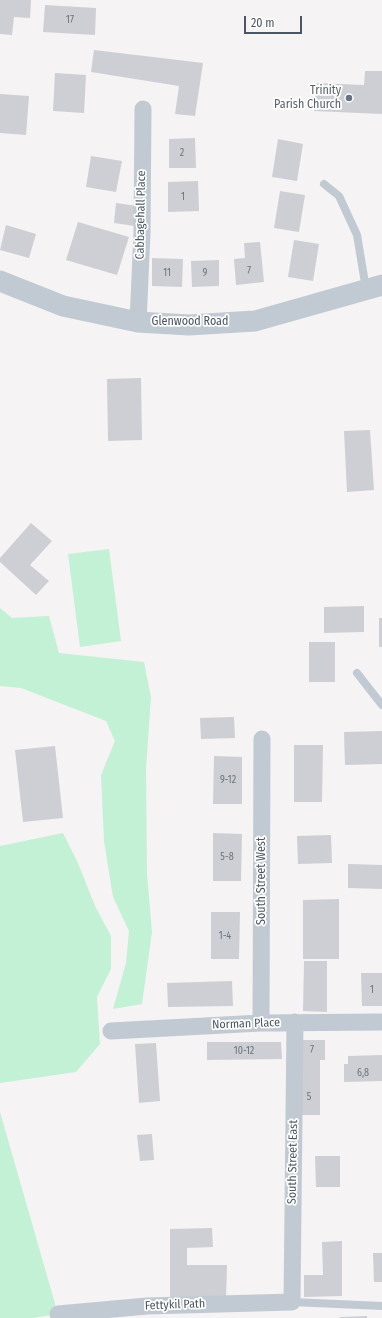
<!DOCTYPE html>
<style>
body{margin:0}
#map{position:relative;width:382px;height:1318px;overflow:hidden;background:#f5f3f3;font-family:"Fira Sans Condensed",sans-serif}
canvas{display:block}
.scale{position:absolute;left:244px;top:16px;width:58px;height:18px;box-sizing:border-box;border:2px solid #4a5661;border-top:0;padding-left:5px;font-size:12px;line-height:14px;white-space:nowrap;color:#4a5661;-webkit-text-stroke:3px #fff;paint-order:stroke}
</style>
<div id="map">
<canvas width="382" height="1318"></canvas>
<div class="scale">20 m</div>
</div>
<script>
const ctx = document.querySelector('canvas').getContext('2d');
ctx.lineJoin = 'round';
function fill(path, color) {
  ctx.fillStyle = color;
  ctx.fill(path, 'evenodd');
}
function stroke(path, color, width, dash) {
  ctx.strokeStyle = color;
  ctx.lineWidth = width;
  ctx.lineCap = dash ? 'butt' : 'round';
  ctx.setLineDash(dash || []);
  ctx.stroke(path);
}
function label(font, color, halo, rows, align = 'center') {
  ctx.font = font + ' "Fira Sans Condensed",sans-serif';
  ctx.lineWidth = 3.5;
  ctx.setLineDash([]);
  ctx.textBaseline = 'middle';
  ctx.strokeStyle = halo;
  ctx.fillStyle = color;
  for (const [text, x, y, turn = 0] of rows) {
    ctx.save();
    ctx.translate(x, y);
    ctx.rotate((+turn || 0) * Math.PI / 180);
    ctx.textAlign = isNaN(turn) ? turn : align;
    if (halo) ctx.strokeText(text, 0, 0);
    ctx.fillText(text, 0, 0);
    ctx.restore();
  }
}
const green = new Path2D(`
 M109,549L121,641L80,647L68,554Z
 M0,608L12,618L49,616L59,653L144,662L151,697L146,769L147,874L152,932L142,1004L113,1009L126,963L129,931L113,897L104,841L101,775L115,741L106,721L21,688L0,686Z
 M63,833L78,863L95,906L111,936V969L97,997L100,1044L76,1072L0,1083V846Z
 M0,1112L58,1314L33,1318H0Z`);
const building = new Path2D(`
 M0,0H31L30,18L14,17L12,35L0,34Z
 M45,5L96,8L95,35L43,32Z
 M94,50L203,63L195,116L175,114L179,86L91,72Z
 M365,71H382V114L314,111L316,83L364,85Z
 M55,73L86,75L84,113L53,111Z
 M0,94L29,96L26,135L0,133Z
 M195,138L196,168H169V139Z
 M278,139L303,144L297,181L272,177Z
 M91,156L122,161L116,192L86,187Z
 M198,181L199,211L168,212V182Z
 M280,191L305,195L299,232L274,228Z
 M116,203L137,206L135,226L114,223Z
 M78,222L129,237L117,275L66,260Z
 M6,225L36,234L29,258L0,250Z
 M294,240L319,244L313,281L288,277Z
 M260,242L264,282L236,285L234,259L245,258L244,243Z
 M152,258L183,259L182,287L152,286Z
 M219,260V286L192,287L191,261Z
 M141,378L142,440L108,441L107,379Z
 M370,430L374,490L347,492L344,431Z
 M31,523L52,541L30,565L49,581L36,595L0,562V558Z
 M364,606V632L324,633V607Z
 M379,618H382V647H379Z
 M309,642H335V682H309Z
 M234,717L235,738L201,739L200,718Z
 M382,731V764L345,765L344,732Z
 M294,745H323L322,802H294Z
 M55,746L63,818L23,822L15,750Z
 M214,756L242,757V804H213Z
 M213,833L242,834L241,881H213Z
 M331,835L332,863L298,864L297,836Z
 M348,864L382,865V889L348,888Z
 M339,899V959H303V900Z
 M211,912H240L239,959H211Z
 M304,961H327V1012L303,1011Z
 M361,973H382V1006H362Z
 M232,981L233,1006L168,1007L167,983Z
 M298,1040H325V1060H320V1115H299Z
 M207,1042H281L282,1059L207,1060Z
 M156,1043L160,1101L139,1103L135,1044Z
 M382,1055V1081L344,1082V1064H348V1056Z
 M152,1134L154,1160L140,1161L137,1135Z
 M315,1156H340V1187H316Z
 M212,1228L213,1247L187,1248V1265H227L226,1299H170V1229Z
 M342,1241V1296L304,1297V1275H323L322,1242Z
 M373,1253H382V1282H374Z
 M367,1316V1318H340V1317Z`);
const service = new Path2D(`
 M324,184L339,196L357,235L366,289
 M357,673L382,705
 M292,1302L382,1306`);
const minor = new Path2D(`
 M138,322L142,233L143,109
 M261,1023L262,739
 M111,1031L261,1023L382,1022
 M58,1314L147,1306L292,1302L295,1022`);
const tertiary = new Path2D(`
 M0,281L63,306L138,322L189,325L255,321L382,285`);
const markers = [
 [349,98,4,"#6b7280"]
];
const numberNames = [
 ["17",70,20],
 ["2",182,153],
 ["1",183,197],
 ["7",249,271],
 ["11",167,273],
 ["9",205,273],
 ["9-12",228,780],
 ["5-8",227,857],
 ["1-4",225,936],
 ["1",372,990],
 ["7",312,1050],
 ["10-12",244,1051],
 ["6,8",363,1073],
 ["5",309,1097]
];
const worshipNames = [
 ["Trinity",341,91],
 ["Parish Church",341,105]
];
const streetNames = [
 ["Cabbagehall Place",141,215,-89],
 ["Glenwood Road",190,322],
 ["South Street West",262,881,-90],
 ["Norman Place",246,1024,-2],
 ["South Street East",293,1162,-89],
 ["Fettykil Path",175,1305,-2]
];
fill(green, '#c3f1d5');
fill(building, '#cdcfd5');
stroke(service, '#c1cad2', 8);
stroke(minor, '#c1cad2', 17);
stroke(tertiary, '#c1cad2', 21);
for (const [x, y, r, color] of markers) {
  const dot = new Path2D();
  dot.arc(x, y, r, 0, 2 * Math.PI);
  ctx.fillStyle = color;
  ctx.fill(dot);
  stroke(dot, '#fff', 1.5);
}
label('10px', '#6b747e', null, numberNames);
label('12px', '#5b616d', '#fff', worshipNames, 'right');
label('12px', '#4a5661', '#fff', streetNames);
</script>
